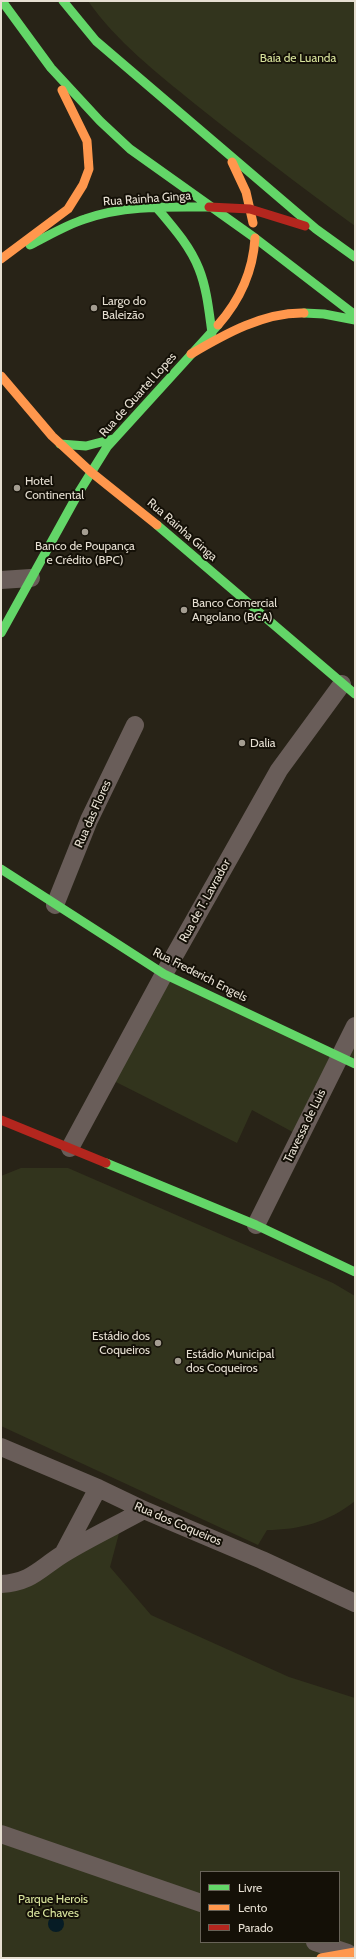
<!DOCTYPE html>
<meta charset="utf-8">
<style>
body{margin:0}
#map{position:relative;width:356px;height:1959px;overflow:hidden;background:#282317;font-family:Cabin,sans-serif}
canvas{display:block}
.frame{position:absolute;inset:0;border:2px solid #e6dfd2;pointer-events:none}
.legend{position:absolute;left:200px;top:1871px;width:140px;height:72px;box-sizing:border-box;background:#141007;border:1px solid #686358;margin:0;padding:5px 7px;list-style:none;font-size:12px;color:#e6dfd2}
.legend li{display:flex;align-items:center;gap:8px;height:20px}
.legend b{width:20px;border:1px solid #686358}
</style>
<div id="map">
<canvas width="356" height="1959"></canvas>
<div class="frame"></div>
<ul class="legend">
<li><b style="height:5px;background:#63d668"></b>Livre</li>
<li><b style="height:5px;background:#ff974d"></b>Lento</li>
<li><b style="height:5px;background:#b3261e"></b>Parado</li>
</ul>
</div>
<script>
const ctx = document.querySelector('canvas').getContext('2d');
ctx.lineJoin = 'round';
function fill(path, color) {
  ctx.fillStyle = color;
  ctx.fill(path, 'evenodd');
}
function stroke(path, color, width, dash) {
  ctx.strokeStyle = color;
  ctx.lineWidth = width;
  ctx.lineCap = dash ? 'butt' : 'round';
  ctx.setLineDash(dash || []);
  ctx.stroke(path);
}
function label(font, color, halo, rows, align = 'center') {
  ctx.font = font + ' Cabin,sans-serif';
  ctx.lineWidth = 4;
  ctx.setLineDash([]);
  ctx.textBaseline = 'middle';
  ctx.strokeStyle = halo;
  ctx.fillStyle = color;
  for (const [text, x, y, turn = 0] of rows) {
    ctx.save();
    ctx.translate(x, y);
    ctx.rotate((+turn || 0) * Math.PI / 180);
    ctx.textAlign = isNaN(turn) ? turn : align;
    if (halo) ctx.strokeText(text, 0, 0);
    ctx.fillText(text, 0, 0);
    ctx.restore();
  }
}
const green = new Path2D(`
 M88,1H355V226C300,186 248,146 195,104C156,72 117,42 88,1Z
 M164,974L339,1056L355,1026V1063L340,1056L300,1136L252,1110L237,1143L108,1078Z
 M21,1168H68L333,1283L355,1296V1501C329,1522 299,1530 267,1530L258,1545L1,1426V1176Z
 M122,1522L110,1567L151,1615L289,1677L355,1698V1952L321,1958H1V1583ZM201,1872H339V1942H201Z`);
const water = new Path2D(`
 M48 1924a8 8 0 1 1 16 0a8 8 0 1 1-16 0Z`);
const street = new Path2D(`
 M1,580L31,578
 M55,905L89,820L135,725
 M70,1148L164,974L279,770L342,684
 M256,1225L355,1026
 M1,1447L98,1488L144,1510L262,1560L355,1603
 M63,1554L98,1488
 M1,1584C32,1582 39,1569 63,1554C89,1538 117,1525 144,1510
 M1,1834L201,1903
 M315,1942L348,1953`);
const fast = new Path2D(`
 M2,1L51,68L100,121L130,149L255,238L355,315
 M63,1L96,41L316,229L355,257
 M157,208C173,227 190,246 199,269C207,289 209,312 212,333
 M30,245C48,236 66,225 85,219C125,205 168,207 209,207
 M304,313L324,314L355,320
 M60,444L86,446L113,439
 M157,525L355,694
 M1,633L79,492L107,447L218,325
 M1,869L164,974L355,1064
 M106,1163L256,1225L355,1272`);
const slow = new Path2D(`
 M232,162L246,192L253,223
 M1,259L68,209L83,185L89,169L87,141L62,90
 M218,325C240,300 253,271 255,238
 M191,354C225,334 264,312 304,313
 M1,376L52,436L91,472L157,525
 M321,1958L355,1952`);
const jam = new Path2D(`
 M209,207L250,209L305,226
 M1,1120L106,1163`);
const markers = [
 [94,308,4,"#a49d91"],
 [17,488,4,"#a49d91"],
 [85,532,4,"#a49d91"],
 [184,610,4,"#a49d91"],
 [242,743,4,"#a49d91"],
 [158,1343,4,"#a49d91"],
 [178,1361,4,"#a49d91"]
];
const parkNames = [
 ["Baía de Luanda",298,58],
 ["Parque Herois",53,1899],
 ["de Chaves",53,1913]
];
const streetNames = [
 ["Rua Rainha Ginga",147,199,-4],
 ["Rua de Quartel Lopes",138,395,-48],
 ["Rua Rainha Ginga",182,530,41],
 ["Rua das Flores",93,814,-66],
 ["Rua de T. Lavrador",205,901,-61],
 ["Rua Frederich Engels",200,975,27],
 ["Travessa de Luis",305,1126,-64],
 ["Rua dos Coqueiros",178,1524,23]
];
const poiNames = [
 ["Largo do",102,301],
 ["Baleizão",102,315],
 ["Hotel",25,481],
 ["Continental",25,495],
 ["Banco de Poupança",85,546,"center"],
 ["e Crédito (BPC)",85,560,"center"],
 ["Banco Comercial",192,603],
 ["Angolano (BCA)",192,617],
 ["Dalia",250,743],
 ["Estádio dos",150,1336,"right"],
 ["Coqueiros",150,1350,"right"],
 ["Estádio Municipal",186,1354],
 ["dos Coqueiros",186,1368]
];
fill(green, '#32341d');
fill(water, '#061c25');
stroke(street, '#695d59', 18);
stroke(fast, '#63d668', 9);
stroke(slow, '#ff974d', 9);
stroke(jam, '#b3261e', 9);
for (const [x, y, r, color] of markers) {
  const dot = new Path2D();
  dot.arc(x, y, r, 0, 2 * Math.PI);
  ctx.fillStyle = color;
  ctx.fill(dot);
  stroke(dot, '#141007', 1.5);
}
label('12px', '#d8e39c', '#141007', parkNames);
label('12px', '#e6dfd2', '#141007', streetNames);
label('12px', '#e6dfd2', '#141007', poiNames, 'left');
</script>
